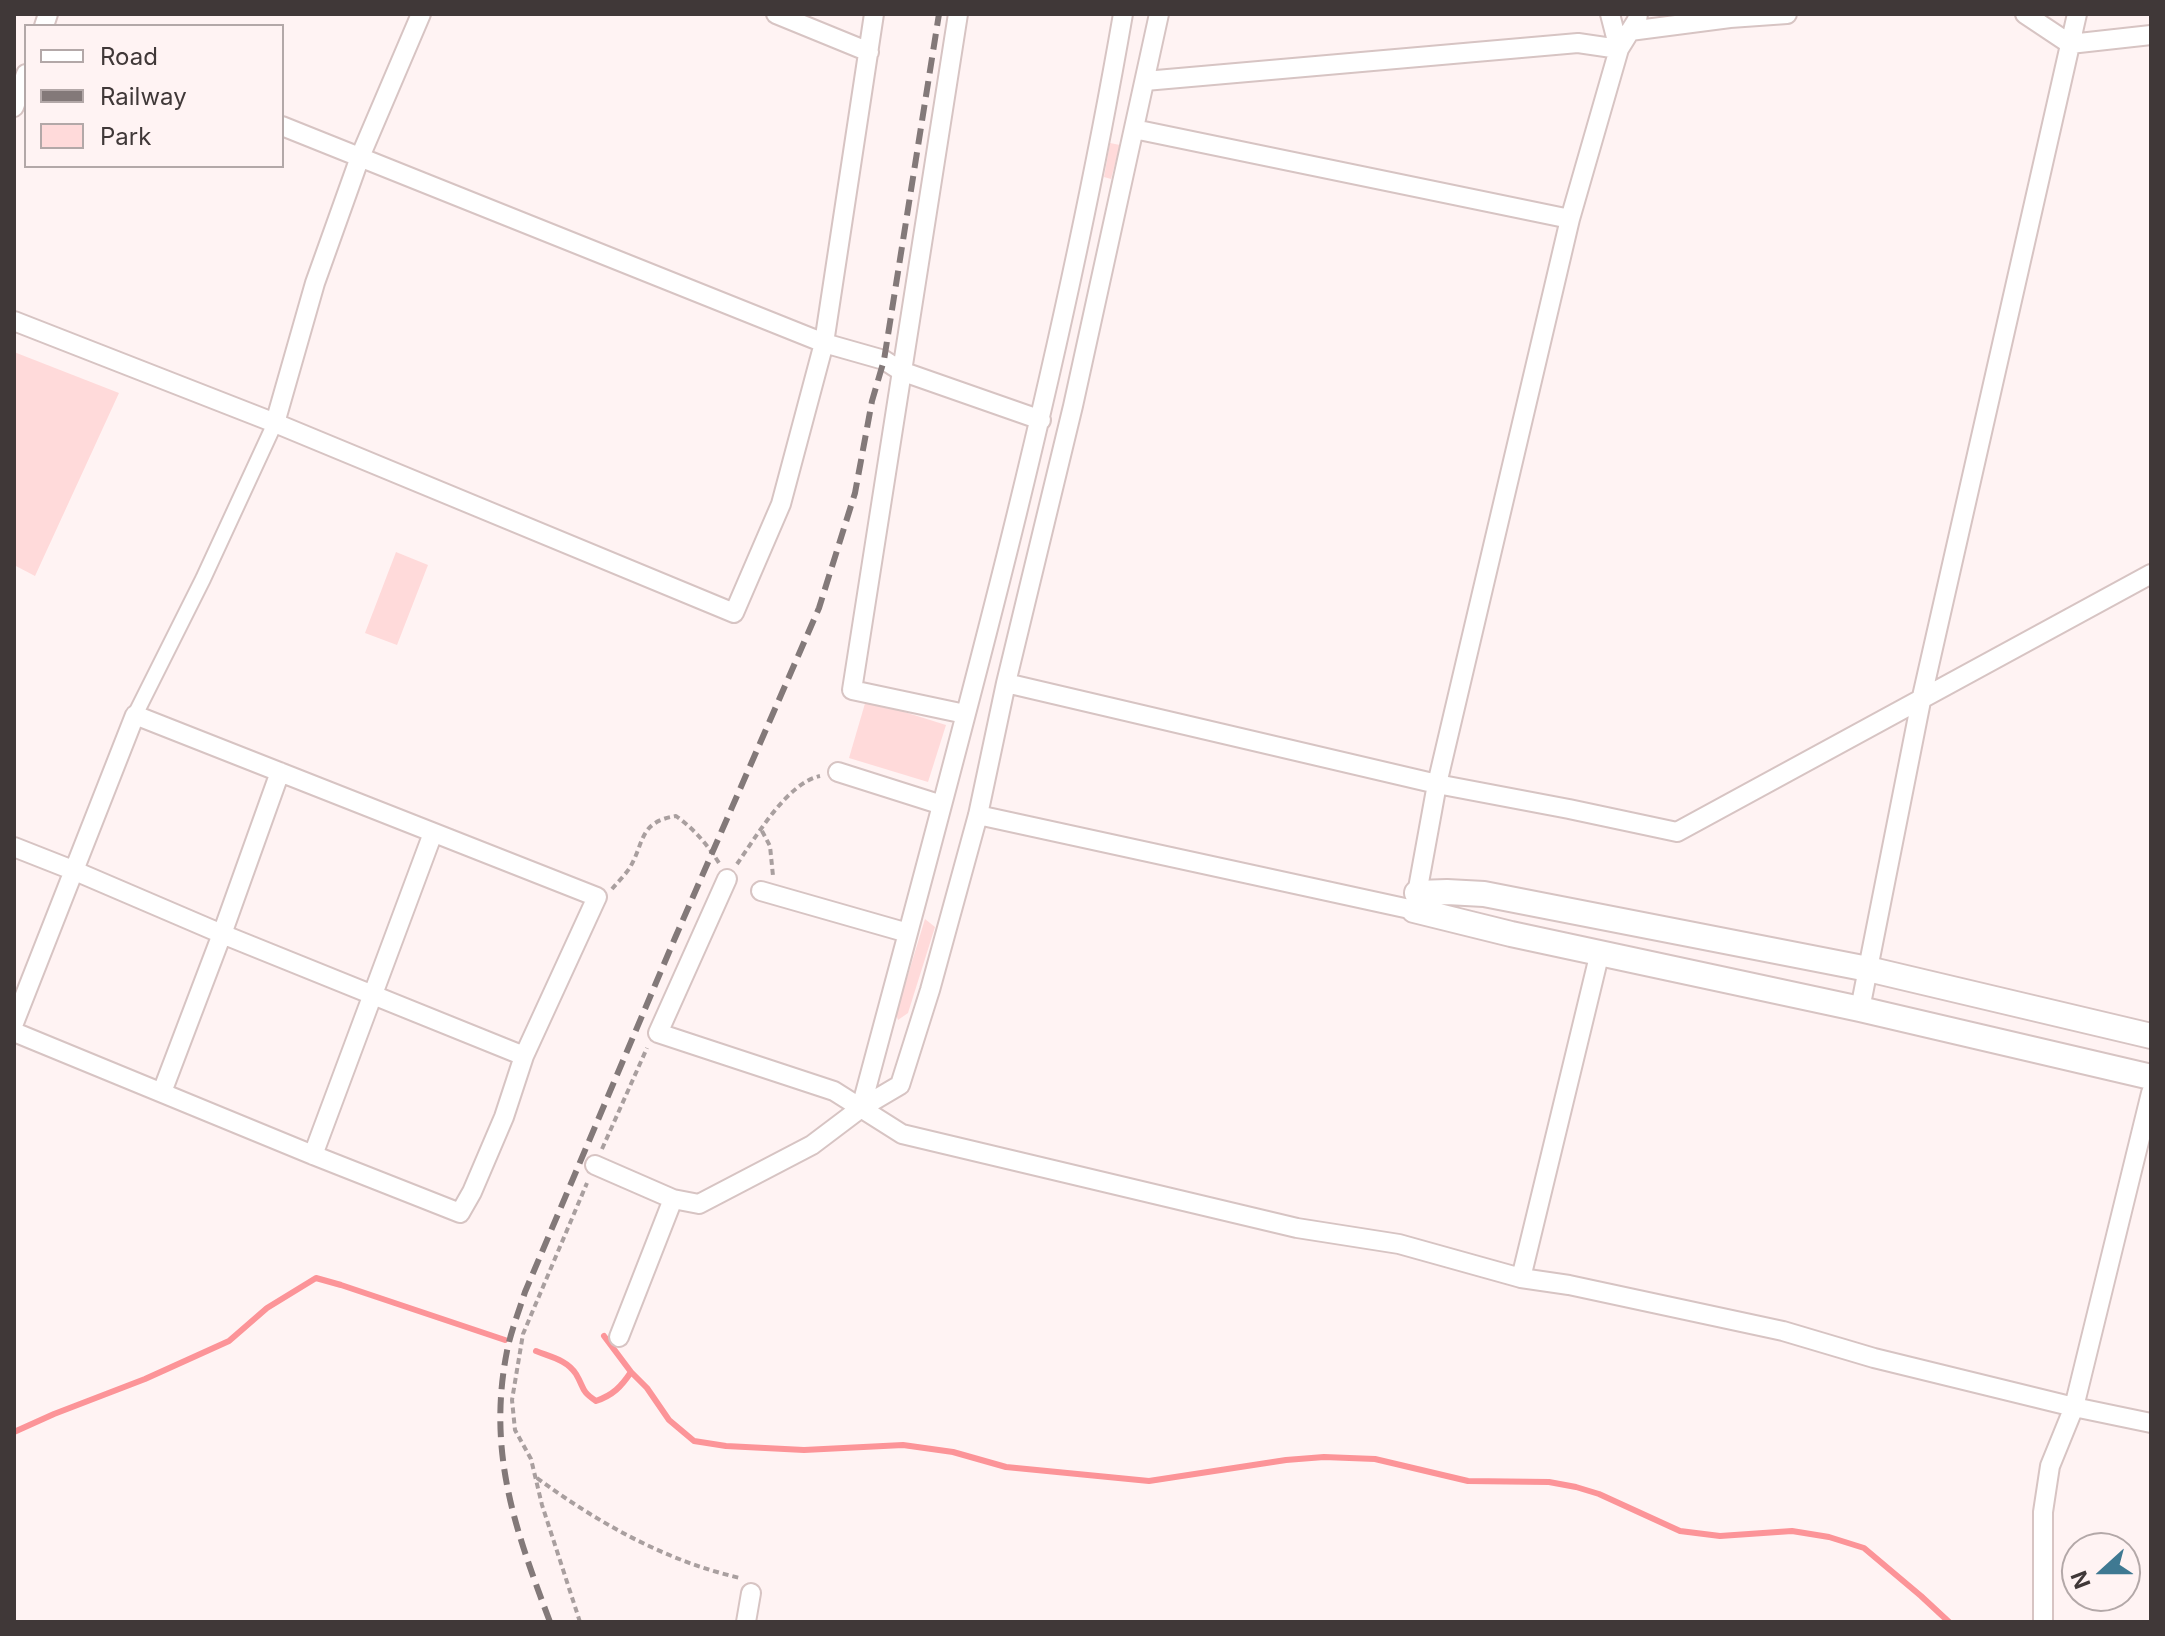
<!DOCTYPE html>
<style>
body{margin:0}
#map{position:relative;width:2165px;height:1636px;overflow:hidden;background:#fff3f3;font-family:Inter,sans-serif}
canvas{display:block}
.frame{position:absolute;inset:0;border:16px solid #403838;pointer-events:none}
.legend{position:absolute;left:24px;top:24px;width:260px;height:144px;box-sizing:border-box;background:#fff3f3;border:2px solid #b3a8a8;margin:0;padding:10px 14px;list-style:none;font-size:24px;color:#403838}
.legend li{display:flex;align-items:center;gap:16px;height:40px}
.legend b{width:40px;border:2px solid #b3a8a8}
.north{position:absolute;left:2061px;top:1532px;width:80px;height:80px;box-sizing:border-box;background:#fff3f3;border:2px solid #b3a8a8;border-radius:50%;rotate:249deg;font-size:22px;font-weight:700;line-height:32px;text-align:center;color:#403838}
.north::after{content:'';display:block;margin:auto;width:28px;height:36px;background:#3f7992;clip-path:polygon(50% 0,100% 100%,50% 72%,0 100%)}
</style>
<div id="map">
<canvas width="2165" height="1636"></canvas>
<div class="frame"></div>
<ul class="legend">
<li><b style="height:10px;background:#fff"></b>Road</li>
<li><b style="height:10px;background:#837979"></b>Railway</li>
<li><b style="height:22px;background:#ffdada"></b>Park</li>
</ul>
<div class="north">N</div>
</div>
<script>
const ctx = document.querySelector('canvas').getContext('2d');
ctx.lineJoin = 'round';
function fill(path, color) {
  ctx.fillStyle = color;
  ctx.fill(path, 'evenodd');
}
function stroke(path, color, width, dash) {
  ctx.strokeStyle = color;
  ctx.lineWidth = width;
  ctx.lineCap = dash ? 'butt' : 'round';
  ctx.setLineDash(dash || []);
  ctx.stroke(path);
}
const green = new Path2D(`
 M1110,143L1120,145L1111,179L1104,177Z
 M14,352L119,393L35,576L14,565Z
 M396,552L428,565L397,645L365,633Z
 M866,700L946,725L928,782L849,758Z
 M925,919L935,927L908,1013L898,1020L896,1014Z`);
const stream = new Path2D(`
 M604,1336L631,1372
 M536,1351C551,1357 567,1360 576,1374C585,1389 580,1390 596,1401C613,1395 621,1387 631,1372L647,1388L669,1420L694,1441L726,1446L804,1450L903,1445L953,1452L1006,1467L1149,1481L1286,1460L1324,1457L1375,1459L1468,1481L1549,1482L1576,1487L1599,1494L1680,1531L1720,1536L1792,1531L1829,1537L1864,1548L1921,1596L1949,1622
 M14,1432L54,1414L145,1379L229,1341L267,1308L316,1278L341,1285L505,1340`);
const path = new Path2D(`
 M762,831L770,846L773,876
 M737,864C756,837 787,783 820,776
 M612,889C617,883 624,876 629,869C645,843 638,822 676,816C694,829 707,844 719,863
 M602,1149L647,1048
 M537,1478C598,1523 666,1561 740,1578
 M580,1622L542,1505L531,1459L515,1430L512,1400L523,1334L587,1183`);
const pedestrian = new Path2D(`
 M135,715L203,579L275,423`);
const minor = new Path2D(`
 M776,14L869,52
 M958,14L852,690L965,714
 M2025,14L2070,44L2151,35
 M44,26L48,14
 M1630,31L1730,18L1787,14
 M1145,81L1578,43L1619,49L1610,14
 M14,107L26,74
 M282,126L824,343L884,360L901,371L1041,420
 M1134,129L1570,219
 M14,321L275,423L734,613L781,504L824,343L874,14
 M275,423L315,283L360,157L421,14
 M1006,683L1437,784L1569,809L1677,832L2151,574
 M838,772L942,805
 M978,815L1414,910L1437,784L1570,219L1619,49L1637,20L1638,14
 M14,847L75,871L222,934L524,1056
 M727,879L658,1033L834,1091L902,1134L1297,1228L1399,1244L1521,1278L1569,1285L1783,1331L1874,1358L2074,1407L2151,1423
 M761,891L908,933
 M1860,1009L1921,701L2077,14
 M14,1023L135,715L597,897L524,1056L504,1117L472,1192L460,1213L313,1155L14,1032
 M162,1092L222,934L280,772
 M861,1108C958,746 1059,384 1123,14
 M313,1155L433,833
 M595,1165L673,1199L699,1204L812,1145L861,1108L900,1085L930,990L978,815L1006,683L1073,406L1159,14
 M1521,1278L1600,952
 M619,1337L673,1199
 M746,1622L751,1593
 M2043,1622V1512L2050,1466L2074,1407L2151,1093`);
const tertiary = new Path2D(`
 M1417,893L1447,892L1484,894L1868,969L2151,1036
 M1414,910L1511,934L1860,1009L2151,1077`);
const rail = new Path2D(`
 M550,1622C515,1529 487,1452 507,1351C511,1331 519,1311 525,1292L675,938L819,608L855,493L872,401L884,360L939,14`);
fill(green, '#ffdada');
stroke(stream, '#fc9498', 6);
stroke(pedestrian, '#d7c4c3', 18);
stroke(minor, '#d7c4c3', 22);
stroke(tertiary, '#d7c4c3', 28);
stroke(path, '#a99f9f', 4, [6, 4]);
stroke(pedestrian, '#fff', 14);
stroke(minor, '#fff', 18);
stroke(tertiary, '#fff', 24);
stroke(rail, '#837979', 6, [16, 8]);
</script>
